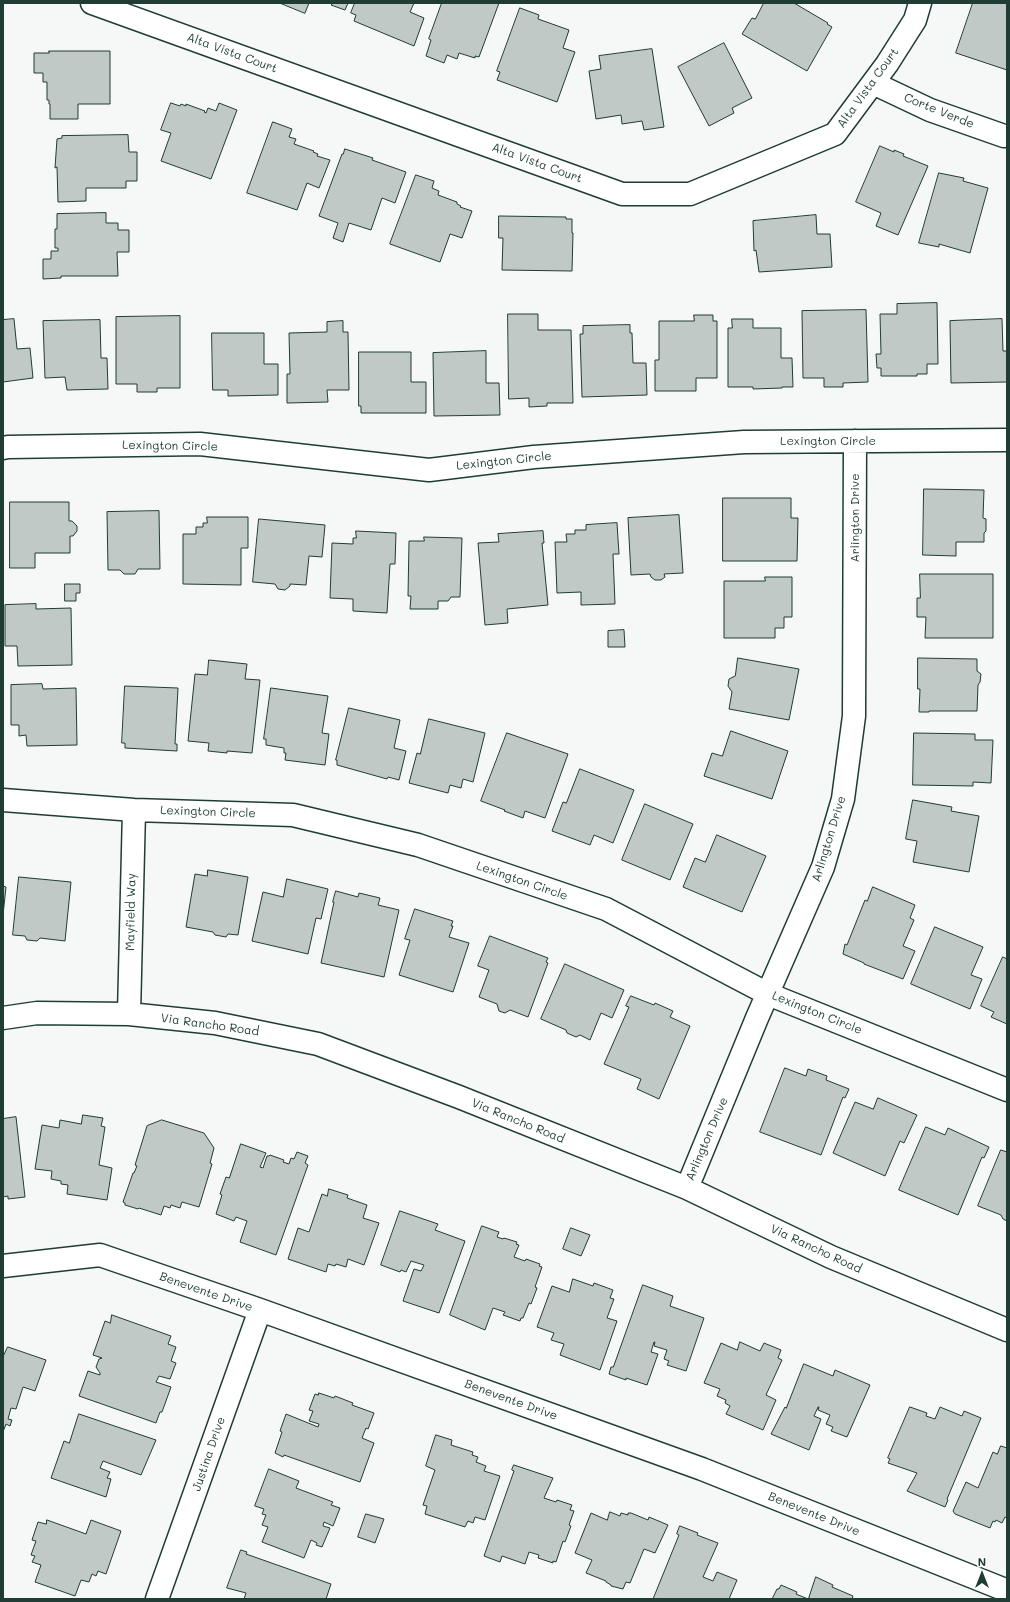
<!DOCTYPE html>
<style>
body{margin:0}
#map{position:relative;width:1010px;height:1602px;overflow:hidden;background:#f6f7f7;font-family:Mali,sans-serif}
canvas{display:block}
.frame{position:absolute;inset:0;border:4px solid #1f3d34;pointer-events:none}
.north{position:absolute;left:962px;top:1554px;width:40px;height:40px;-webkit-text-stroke:3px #fff;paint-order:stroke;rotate:0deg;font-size:11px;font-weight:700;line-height:16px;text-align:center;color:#1f3d34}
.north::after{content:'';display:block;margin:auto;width:14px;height:18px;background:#1f3d34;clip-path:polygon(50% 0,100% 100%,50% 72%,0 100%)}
</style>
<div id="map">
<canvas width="1010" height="1602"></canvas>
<div class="frame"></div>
<div class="north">N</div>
</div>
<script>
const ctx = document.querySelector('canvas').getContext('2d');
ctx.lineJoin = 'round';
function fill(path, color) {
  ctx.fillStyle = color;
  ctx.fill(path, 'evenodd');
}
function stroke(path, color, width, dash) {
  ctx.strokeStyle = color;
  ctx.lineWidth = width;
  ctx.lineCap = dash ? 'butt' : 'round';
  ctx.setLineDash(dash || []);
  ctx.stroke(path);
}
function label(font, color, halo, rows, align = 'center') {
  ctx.font = font + ' Mali,sans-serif';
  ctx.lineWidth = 3;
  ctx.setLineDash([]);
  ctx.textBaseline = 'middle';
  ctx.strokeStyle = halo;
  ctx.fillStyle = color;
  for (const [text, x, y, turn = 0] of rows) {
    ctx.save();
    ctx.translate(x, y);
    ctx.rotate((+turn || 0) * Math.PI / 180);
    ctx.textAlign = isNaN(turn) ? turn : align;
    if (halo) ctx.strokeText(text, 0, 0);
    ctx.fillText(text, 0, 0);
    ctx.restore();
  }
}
const building = new Path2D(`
 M280,3H309L305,13Z
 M330,3H348L345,10L331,5L332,4Z
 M355,3H414L410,12L424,18L414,46L354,21L356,15L351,13Z
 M442,3H499L479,57L475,56V58L459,53L457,59L447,55L444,63L426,56L431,40L429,39Z
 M764,3H794L828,23L827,24L832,27L807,71L742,34L752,18L755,19Z
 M973,3H1007V70L956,53Z
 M520,8L539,15L538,19L569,30L563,48L575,52L557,102L497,80L500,72L497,71Z
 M724,43L752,98L732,108L734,113L709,126L678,67Z
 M652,49L664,127L644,130L642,121L622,124L621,115L596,119L589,71L601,69L599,56Z
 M49,51H110V104H78V119H50V104H49V100H47V82H43V73H34V53H49Z
 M171,103L180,106L181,104L186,106V104L205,111L204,112L206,113L208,108L216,111L219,103L237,110L211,179L161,161L171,133L161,130Z
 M273,122L292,129L289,137L296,139L294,144L314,151L313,152L318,154L317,156L330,160L319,188L307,183L297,210L247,193Z
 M128,135L129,152H137V181H126V188H86V201L58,202L57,167L55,168L57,139L62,138V136Z
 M880,146L894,152V150L904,154L903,156L928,166L898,235L876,226L881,213L856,202Z
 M345,149L373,158L372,160L406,172L395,203L382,198L371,230L349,223L343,242L333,238L338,223L319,216L342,154H343Z
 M939,173L964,178L963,181L988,188L970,253L939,244V247L919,243Z
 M416,175L434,181L432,188L439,191L438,195L457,202V204L461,206L460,207L472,211L462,238L450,234L440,262L390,244Z
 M106,213V223H118V230H129V252H117L118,276H61V278L43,279V259H51V251H58V248H55V229H57V214Z
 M816,215L817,234H830L832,267L759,272L756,250L754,251L753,221Z
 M499,216L566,217V219H572V233H573L572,271L502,270L503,238H499Z
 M937,303L938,364H927V374H917V376H881V368H877L876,354H881L880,314H897V304Z
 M866,310L868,382L843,383V387H824V378H803L802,311Z
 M508,314H538V330H571L573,403H547V406L529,407V398L509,399Z
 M694,315H713V321H717V378H696V391H655V360H659V321H694Z
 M180,316V388H157V392H137V384H116V317Z
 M14,319L17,349L30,348L33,378L3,382V320Z
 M732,319H753V328H781V358H792L793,387H782V388L753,389V387H728V328H732Z
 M1002,319L1003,351H1007V382L951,383L950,321Z
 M100,320L101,358H107L108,389L67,390L65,377L45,378L43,321Z
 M343,321V332H348L349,390H327L328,402L287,403V374H290L289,333L327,332V322Z
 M630,325V333H632L633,363H646L647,395L582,397L580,334H583V326Z
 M212,333H264V364H278V395L228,396V390H213Z
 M486,351V383H499L500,415L434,416L433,353Z
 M359,352H411V382H426V413H361V406H359Z
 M924,489L984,490L983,518L986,519V531L984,533V542H956V556L923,555Z
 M723,498H791V518H798L797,561H723Z
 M10,502H69V521H72L77,526V531L73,536H70V553H35V568H10Z
 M159,511L160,569H138L135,574H124L120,570H108L107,512Z
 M679,515L683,573L664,574L665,577L661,580H655L651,577L650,574L631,575L628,518Z
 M207,517H248V548H241V585L183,584V534H196V527H203V523H207Z
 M259,519L325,525L322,557L309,556L306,585L290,584V586L285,590L278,589L275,584L253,582Z
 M617,523L619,554H613L615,604L581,605V592L557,593L555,542H567L566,534H575V530H586V525Z
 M356,531L396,533L395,564H390L387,613L353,611V599L330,598L332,543L353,544V538H356Z
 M543,531L544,543H542L548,605L507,609L508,623L485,625L478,543L499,542L498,534Z
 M424,537L462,538L460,597H451L448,601H438V609H410L411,596H408L409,541H424Z
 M920,574H993V638H925L926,617H917V598H920Z
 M765,577H792V617H784V628H775V638H724V581H765Z
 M65,584H80V593H76V601H65Z
 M36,604V609L71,608L72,665L18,666L17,646H5V605Z
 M624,630L625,647H608V631Z
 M738,658L799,669L789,720L729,709L732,692L728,686L729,679L735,676Z
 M918,658L977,659V671L981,674L980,682L978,685L977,711H929V712H919L920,689H918Z
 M209,660L247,664L245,679L260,680L252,753L227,751V753L208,751L209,743L188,741L195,674L207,675Z
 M42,684L43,689L76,688L77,745L27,746L26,735L19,736V725H11V685Z
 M125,686L178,688L175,744H177V751L125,748V743H122Z
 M271,688L328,696L322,733L329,734L325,765L285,760L286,753H284V748L266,745V739H264Z
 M349,708L400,720L394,748L406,751L399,780L388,777L387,779L337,765V760H336Z
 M429,719L485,733L473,782L463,779L461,788L450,785L448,793L409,783L417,753L420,754Z
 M731,731L788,751L772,799L704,776L712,753L722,756Z
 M507,733L568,754L545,818L525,811L523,818L504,811L505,810L481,801Z
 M914,733L975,734V740H993L991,783L973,782V786L913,785Z
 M580,769L634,790L613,843L594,835L590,845L552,831L563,802L566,803Z
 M913,800L952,807L951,811L979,816L969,872L913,862L917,841L906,839Z
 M645,804L693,824L670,880L622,860Z
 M717,835L766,856L742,912L683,887L695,858L705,862Z
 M208,870L248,877L238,935L228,934L226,937L215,935L213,932L186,927L195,874L207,876Z
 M19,877L71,882L65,941L40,938L37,941L27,940L25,936L13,935Z
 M287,879L328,889L321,919L316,918L308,954L252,941L263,892L283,897Z
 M3,886L6,887L3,915Z
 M873,887L915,905L910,918L914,920L903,946L915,951L903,979L864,964V963L843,954L845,944L847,945L865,900L867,901Z
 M336,891L358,897L359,893L380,898L378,905L399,910L384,977L321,963L334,902H333Z
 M415,909L453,921L451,926H453L449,937L469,943L453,992L399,975L410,940L405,939Z
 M935,927L983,947L971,975L982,979L970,1009L911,984Z
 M490,936L548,958L546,962L548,963L528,1017L510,1010L505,1013L499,1011L497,1004L479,997L489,970L478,966Z
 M1003,957L1007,959V1024L991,1017L994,1012L981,1006Z
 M565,964L624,990L612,1018L601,1013L590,1040L580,1035L576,1037L567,1033L566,1030L541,1019Z
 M631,996L654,1005L655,1003L673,1011L670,1017L690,1026L659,1099L637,1089L641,1079L604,1064L629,1007L626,1006Z
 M785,1068L806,1076L808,1069L827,1076L826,1080L849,1089L845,1098L843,1097L821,1155L760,1132Z
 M878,1098L917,1115L904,1143L900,1141L885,1176L833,1153L855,1102L873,1109Z
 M83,1115L103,1118L101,1126L105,1127L99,1165L112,1168L107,1200L67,1194L68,1185L61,1184V1181L51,1179L52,1171L35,1169L42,1125L59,1128L60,1120L81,1124Z
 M16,1117L25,1197L8,1199V1196L3,1197V1119Z
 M162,1120L204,1133L214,1148L210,1163L212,1164L199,1207L182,1202L180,1208L171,1205L170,1208L164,1206L161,1215L139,1208L138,1209L125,1205V1203L123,1202L133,1173H134L137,1166L135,1165L147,1126Z
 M926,1127L945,1135L948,1128L989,1147L984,1158L982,1157L958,1215L899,1190Z
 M241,1144L266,1153L260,1167L263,1168L267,1156H269L270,1155L284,1160L283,1162L289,1164L291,1158L294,1159L297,1152L308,1156L305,1163L308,1165L276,1255L240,1242L247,1221L236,1217L234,1221L216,1214L222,1195L220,1194L226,1177L229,1178Z
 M1001,1150L1007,1152V1221L1003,1219L1001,1215L978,1206Z
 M329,1189L348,1195L347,1198L367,1205L363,1218L379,1223L364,1265L348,1259L346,1267L336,1264L335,1266L328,1264L326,1272L288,1259L298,1228L309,1232L322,1194L327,1196Z
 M400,1211L438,1224L435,1230L465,1241L439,1313L403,1301L414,1269L421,1271L424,1265L411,1261L406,1272L401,1270L400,1272L381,1265Z
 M482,1226L499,1232L497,1237L503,1239L504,1238L517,1242L516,1244L519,1245L514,1257L525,1261L526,1259L540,1264L539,1266L542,1267L535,1287L537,1288L531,1304L529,1303L523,1318H521L520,1321L503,1315L505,1312L493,1308L485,1330L450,1315Z
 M571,1228L590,1235L581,1256L563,1249Z
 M573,1279L593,1286L594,1283L613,1290L610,1298L614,1299L607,1318L617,1321L600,1370L560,1355L564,1344L551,1340L554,1333L537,1327L552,1286L569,1292Z
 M643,1285L673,1296L670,1306L704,1318L686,1371L667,1365L669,1361L664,1359L667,1350L654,1346L655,1342H654L651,1352L658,1354L647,1385L626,1378V1380L609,1374L611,1367H613Z
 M112,1315L171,1336L168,1344L176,1347L171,1361L176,1363L170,1379L159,1376L156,1382L171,1387L162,1412H160L156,1423L79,1396L88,1371L100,1375V1373L96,1367L99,1359L102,1358L93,1355L105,1321L110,1323Z
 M740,1342L760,1351L764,1343L781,1350L778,1358L782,1360L766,1395L776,1400L763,1430L726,1414L730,1406L725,1403L726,1400L717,1396L720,1389L704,1383L721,1343L737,1350Z
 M8,1347L46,1360L35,1391L23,1387L16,1409L11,1408L8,1419L12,1420L10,1426L6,1424L3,1432V1357Z
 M804,1364L833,1376L835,1370L870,1385L847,1437L831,1431L833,1427L826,1424L830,1415L818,1410L819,1407H818L814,1416L821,1419L809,1450L771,1434L785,1407L786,1408Z
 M319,1393L334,1398L335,1396L353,1403L352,1405L374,1413L368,1429L366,1428L362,1438L374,1443L360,1482L284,1455L283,1457L275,1453L282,1432L280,1431L286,1414L318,1427L319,1424L309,1421L313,1411L309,1410L315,1394L318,1395Z
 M910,1407L927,1413L926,1416L935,1419L940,1407L962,1416L964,1411L981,1418L947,1499L948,1500L945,1507L907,1491L917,1473L888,1463L890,1459L888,1458Z
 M79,1414L156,1440L141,1475L103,1461L100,1468L110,1472L107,1478L111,1479L106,1497L51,1478L64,1441L69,1443Z
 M436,1435L452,1440L451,1445L473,1452L472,1455L478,1457L476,1462L486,1466L484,1471L500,1476L485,1520L475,1517L473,1523L468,1521L465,1527L425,1514L427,1506L423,1505L435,1470L426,1466Z
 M1001,1446L1007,1448V1518L1005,1517L1002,1523L996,1520L995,1522L993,1521L990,1528L955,1514L953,1511L966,1482L978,1488L993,1452L997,1454Z
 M514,1465L553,1478L544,1498L556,1502L557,1500L572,1505L570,1510L574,1511L569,1525L571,1526L565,1542L563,1541L556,1562L553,1561V1563L538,1558L539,1555L529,1552L525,1564L502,1556L500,1562L484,1556L514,1471L512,1470Z
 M269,1469L299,1481L296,1488L333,1502L331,1505L340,1508L333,1526L324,1522L323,1526L330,1528L322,1547L316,1545L317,1543L311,1540L304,1558L262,1542L268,1527L262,1525L266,1515L262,1514L264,1509L255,1506Z
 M610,1512L620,1516L621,1513L628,1515V1513H631L648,1520L649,1517L668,1525L655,1553L644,1549L630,1583L626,1582L623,1589L611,1586V1585L606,1582V1581L586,1573L592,1560L575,1553L591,1513L607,1520Z
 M366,1514L384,1519L375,1543L358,1537Z
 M47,1520L86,1534L91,1520L121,1531L106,1574L98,1571L96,1576L92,1574L89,1582L81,1580L75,1596L35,1582L41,1565L32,1562L35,1556L31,1555L36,1541L32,1540L38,1522L46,1524Z
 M680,1526L698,1533L697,1535L718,1543L703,1577L713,1581L717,1572L737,1580L729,1599H653L679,1535L677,1534Z
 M241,1550L247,1552L246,1554L331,1584L326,1599H244L246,1593L227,1588Z
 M816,1577L833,1585L832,1587L853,1596L852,1599H772L777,1589H779L781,1585L797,1592L796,1594L808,1599Z`);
const minor = new Path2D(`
 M92,3L622,194H690L835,134L887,64L915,20L920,3
 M873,83L930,110L1004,136H1007
 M3,448L8,447L200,444L429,470L534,457L744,442L1007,440
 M3,800L134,810L293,815L418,845L606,909L768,994L1007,1090
 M129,1014L134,810
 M3,1018L37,1013L129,1014L215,1023L318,1044L459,1097L687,1188L831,1257L1007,1330
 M687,1188L757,1018L823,867L843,799L854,716L855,441
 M3,1266L100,1255L260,1310L702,1469L1003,1589L1007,1594
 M157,1599L260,1310`);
const streetNames = [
 ["Alta Vista Court",232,53,20],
 ["Alta Vista Court",868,88,-54],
 ["Corte Verde",939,111,22],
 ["Alta Vista Court",537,163,20],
 ["Lexington Circle",828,441],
 ["Lexington Circle",170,446,1],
 ["Lexington Circle",504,461,-6],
 ["Arlington Drive",855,518,-90],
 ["Lexington Circle",208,812,2],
 ["Arlington Drive",829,839,-73],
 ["Lexington Circle",522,881,19],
 ["Mayfield Way",131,912,-89],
 ["Lexington Circle",817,1013,22],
 ["Via Rancho Road",210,1025,8],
 ["Via Rancho Road",518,1121,22],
 ["Arlington Drive",707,1139,-67],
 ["Via Rancho Road",816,1249,25],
 ["Benevente Drive",206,1292,19],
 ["Benevente Drive",511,1400,20],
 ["Justina Drive",209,1454,-71],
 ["Benevente Drive",814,1514,22]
];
fill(building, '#c0c9c6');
stroke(building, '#1f3d34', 1);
stroke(minor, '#1f3d34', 25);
stroke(minor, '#fff', 22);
label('12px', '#1f3d34', '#fff', streetNames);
</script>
